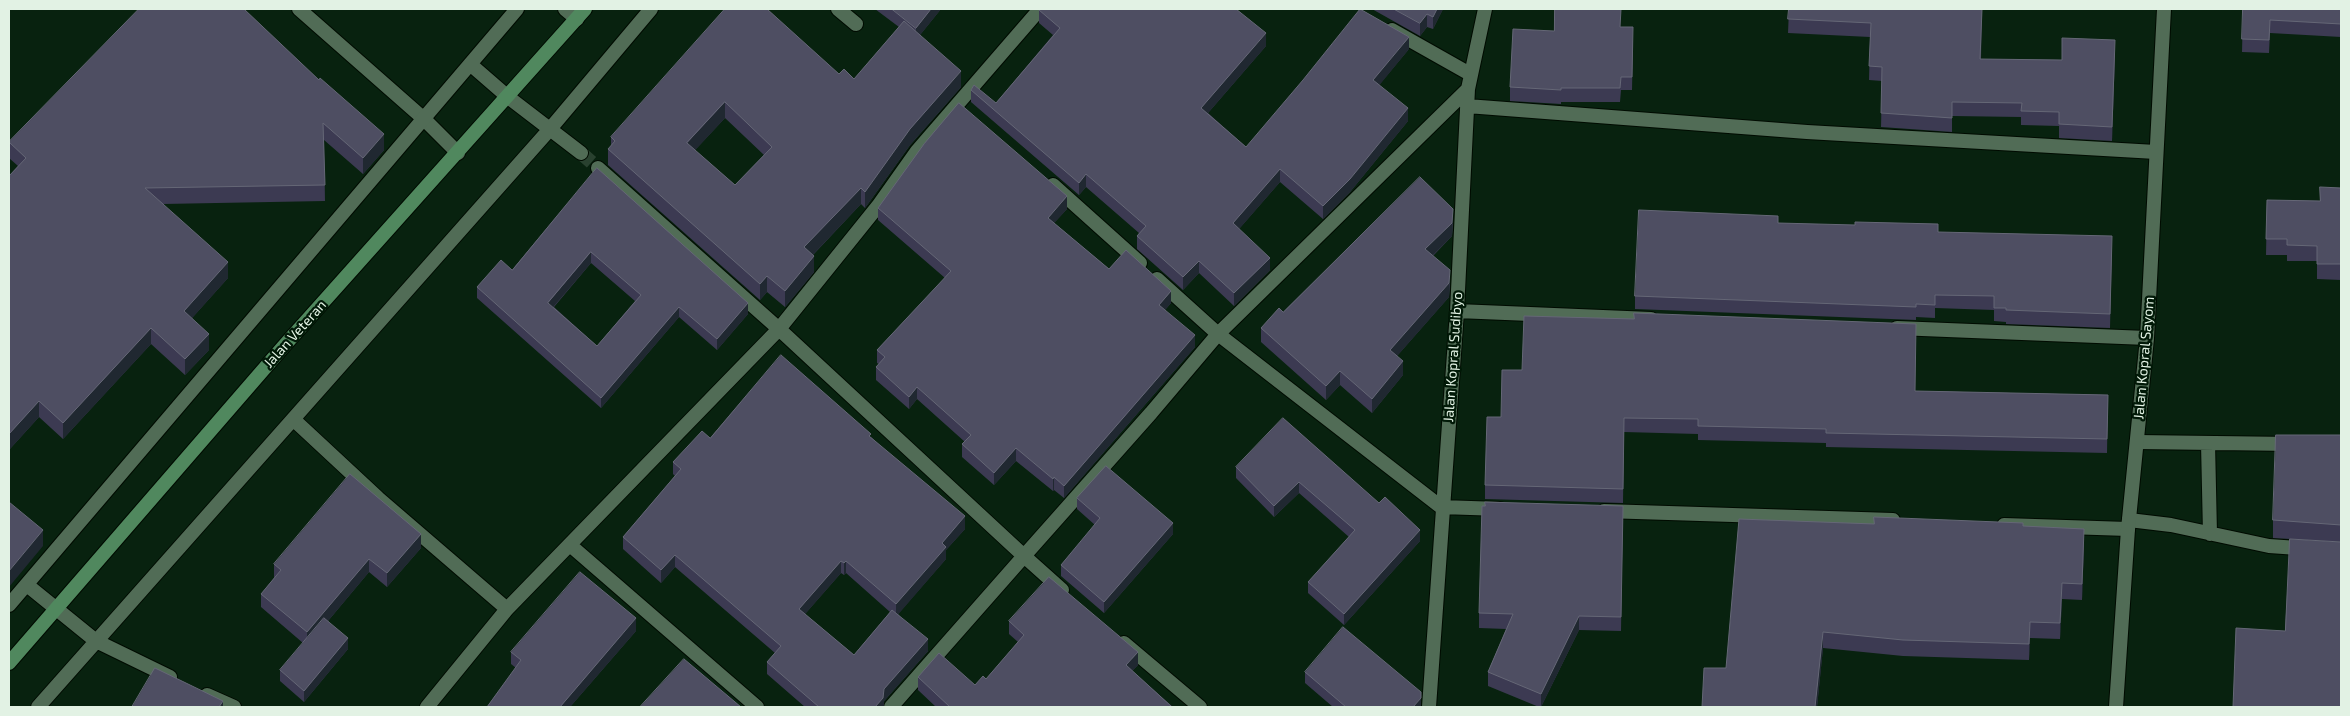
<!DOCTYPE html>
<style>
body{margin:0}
#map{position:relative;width:2350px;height:716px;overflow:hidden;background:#08220f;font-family:"Exo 2",sans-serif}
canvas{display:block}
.frame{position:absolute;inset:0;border:10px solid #e2f2e4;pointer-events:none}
</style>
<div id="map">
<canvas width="2350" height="716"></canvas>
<div class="frame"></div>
</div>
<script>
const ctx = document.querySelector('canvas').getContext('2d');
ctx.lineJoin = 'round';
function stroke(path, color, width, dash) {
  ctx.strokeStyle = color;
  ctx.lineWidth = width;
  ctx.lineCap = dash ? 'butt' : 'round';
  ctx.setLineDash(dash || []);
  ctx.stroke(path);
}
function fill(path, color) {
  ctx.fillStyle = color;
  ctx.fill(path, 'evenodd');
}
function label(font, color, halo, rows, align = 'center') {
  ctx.font = font + ' "Exo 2",sans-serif';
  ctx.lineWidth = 4.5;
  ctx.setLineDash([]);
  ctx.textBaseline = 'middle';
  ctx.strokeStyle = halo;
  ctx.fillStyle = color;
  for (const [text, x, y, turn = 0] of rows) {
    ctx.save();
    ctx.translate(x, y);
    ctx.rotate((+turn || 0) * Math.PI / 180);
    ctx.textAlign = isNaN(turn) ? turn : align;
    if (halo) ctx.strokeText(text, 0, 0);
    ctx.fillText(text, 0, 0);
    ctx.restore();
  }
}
const minorTunnel = new Path2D(`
 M581,153L598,168`);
const service = new Path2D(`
 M299,9L424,119L458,153
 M565,9L577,19
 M838,9L856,24
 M2137,442L2293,444
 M2208,443L2210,534
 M2129,520L2171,525L2269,546L2341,551`);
const minor = new Path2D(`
 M1392,30L1470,74
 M470,64L508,97L581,153
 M1467,106L1807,132L2156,152
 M598,168L779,329L1024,556L891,707
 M1053,185L1140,263
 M1157,279L1218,334L1441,507L1500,509
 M1457,311L1651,319
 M1897,328L2147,338
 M293,419L378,498L507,609
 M1604,511L1893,520
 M2004,525L2128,529
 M570,545L757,707
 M27,585L96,641L170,677
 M1062,590L1024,556L1151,413L1218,334L1468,89
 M9,605L517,9
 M1124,643L1200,707
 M207,695L234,707
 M38,707L550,129L651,9
 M427,707L507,609L779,329L878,206L917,151L1040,9
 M1429,707L1457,311L1468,89L1485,9`);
const tertiary = new Path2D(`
 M2116,707L2128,529L2147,338L2164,9`);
const secondary = new Path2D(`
 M9,663L283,347L585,9`);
const wall = new Path2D(`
 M139,9L384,150L363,174L324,140L325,201L163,204L228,278L192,318L209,350L185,375L151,344L63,439L39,417L9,450V176L18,166L9,158V142Z
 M725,9L839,74L854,79L899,27L875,9H941L920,35L961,87L910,145L865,208L861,204L813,255L814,272L785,307L767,292L760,300L608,165V149L611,146V137ZM725,118L764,155L735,185L695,150Z
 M1372,9H1443L1433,29L1427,27L1420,36Z
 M1789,9H1982L1981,59L2062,60L2115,54L2112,141L2059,138V126L2021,125V117L1952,116V132L1881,127L1882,81L1869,80L1870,37L1788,33Z
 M2243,9H2341V37L2270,33L2269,53L2242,52Z
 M1039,10L1266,46L1208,113L1246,147L1409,49L1379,85L1408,121L1350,192L1323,219L1280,182L1239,229L1270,270L1234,306L1199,273L1183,290L1137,249V236L1139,233L1086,187L1079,195L971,102V90L996,103L1053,35L1039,23Z
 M1620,27L1633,41L1632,90H1621L1620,102H1561V104L1510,101V87L1554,31Z
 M597,168L748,314L717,350L679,317L601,408L477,298V287L512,270ZM591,263L635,301L597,346L554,307Z
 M2341,188V280L2317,279V261H2287V255H2266L2267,200L2320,201Z
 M878,208L1067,209L1054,223L1109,269L1171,303L1165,310L1195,347L1064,498L1054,490L1053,491L1016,461L994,485L962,457V444L965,442L917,399L909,409L876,380V367L879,364L877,363V350L945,278L878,220Z
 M1453,223L1452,236L1433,256L1450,284L1449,297L1397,356L1403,375L1372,413L1340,385L1326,400L1261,342V328L1283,312Z
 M1778,223L1938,232L2112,250L2110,328L2006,324V322L1994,321V310L1935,308V318L1916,317V320L1635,309V296Z
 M1915,391L2108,395L2107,453L1826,447V443L1698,440V434L1624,432L1623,503L1485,499V485L1501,417Z
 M1283,418L1420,541L1344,625L1308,593V582L1349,537L1299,493L1274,517L1236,478V467Z
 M2341,435V707L2285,631L2341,542L2273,538V520Z
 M871,437L965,529L946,550V559L898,614L928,651L884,701V707H805L767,674V662L775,653L675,567L661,583L623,549V537L675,476L673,474V462L710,438ZM841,573L844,575L846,573L890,612L854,655L805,614Z
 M1077,498L1173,534L1104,613L1061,576V565L1095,525L1077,509Z
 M1623,506L1621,631L1579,630L1541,707H1539L1488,686V672L1506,629L1479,628V613Z
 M1874,524L2023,526L2084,545L2082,600L2062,599L2060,639L2030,638L2029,660L1903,656L1823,648L1817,707H1702L1726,668Z
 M421,548L387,587L369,572L328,621L348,649L304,702L280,681V670L303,643L261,607V594L274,578V564Z
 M1009,621L1138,665L1132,671L1173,707H936L918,690V677L975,685L986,679L1018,642L1009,634Z
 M636,631L570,707H487L516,668L511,664V652Z
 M1305,672L1421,707H1333L1305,683Z`);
const shadedWall = new Path2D(`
 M931,9H941L916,40V28Z
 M1437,9H1443L1433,29V17Z
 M1427,14V27L1420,36V23Z
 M1266,33V46L1201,121V108Z
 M1409,37V49L1373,93V80Z
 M2115,40V54L2112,141V127Z
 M961,71V87L910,145L865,208V192L910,129Z
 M725,102V118L687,159V143Z
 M1408,108V121L1350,192L1323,219V206Z
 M384,134V150L363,174V158Z
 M1280,169V182L1233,236V223Z
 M1086,174V187L1079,195V183Z
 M861,188V204L804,264V247Z
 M1067,196V209L1048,230V218Z
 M1453,209L1452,236L1425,263V249Z
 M591,252V263L548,313V303Z
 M814,256V272L785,307V291Z
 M1270,258V270L1234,306V293Z
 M1199,261V273L1183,290V277Z
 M228,262V278L184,327V311Z
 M1450,270L1449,297L1390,364V350Z
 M767,276V292L760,300V284Z
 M1171,291V303L1159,317V305Z
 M748,303V314L717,350V339Z
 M679,307V317L601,408V398Z
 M151,328V344L63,439V423Z
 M209,334V350L185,375V359Z
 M1195,335V347L1064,498V486Z
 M1403,361V375L1372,413V399Z
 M1340,371V385L1326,400V386Z
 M917,387V399L909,409V397Z
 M39,401V417L9,450V434Z
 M1016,448V461L994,485V473Z
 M1054,477V490L1053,491V479Z
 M1299,482V493L1274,517V506Z
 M965,516V529L946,550V559L896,617V604L942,543Z
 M1173,523V534L1104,613V602Z
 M2084,529V545L2082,600V584Z
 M43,530V546L9,587V571Z
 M1420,530V541L1344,625V614Z
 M421,534V548L387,587V573Z
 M675,555V567L661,583V570Z
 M369,559V572L307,646V632Z
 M841,561V573L799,621V609Z
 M846,561V573L844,575V563Z
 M2062,583V599L2060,639V623Z
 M1579,616V630L1541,707V694Z
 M636,618V631L570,707H560Z
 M2030,622V638L2029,660V644Z
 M1823,632V648L1817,707H1815Z
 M348,638V649L304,702V691Z
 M928,639V651L884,701V707H875L884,689Z
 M1138,652V665L1126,678V665Z
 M1421,698V707H1413Z
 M223,701V707H219Z`);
const building = new Path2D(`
 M139,9H244L319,80L320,78L384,134L363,158L323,123L325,185L145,188L228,262L184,311L209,334L185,359L151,328L63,423L39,401L9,434V176L26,158L9,142Z
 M725,9H767L839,74L844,69L854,79L904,21L961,71L910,129L865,192L861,188L804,247L814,256L785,291L767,276L760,284L608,149L615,141L611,137ZM725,102L772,147L735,185L687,143Z
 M892,9H931L916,28Z
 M1040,9H1236L1266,33L1201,108L1246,147L1303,80L1360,9L1409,37L1373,80L1408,108L1350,179L1323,206L1280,169L1233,223L1270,258L1234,293L1199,261L1183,277L1137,236L1146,226L1086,174L1079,183L971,90L974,85L996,103L1060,28L1039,10Z
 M1394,9H1437L1433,17L1427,14L1420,23Z
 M1555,9H1621L1620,27H1633L1632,77H1621L1620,88H1561V90L1510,87L1513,29L1554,31Z
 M1789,9H1982L1980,59L2062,60V38L2115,40L2112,127L2059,124V112L2021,111L2022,103L1952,102V118L1881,113L1882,67L1869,66L1871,23L1788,19Z
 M2243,9H2341V24L2270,20L2269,40L2242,39Z
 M959,103L1067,196L1048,218L1109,269L1126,250L1171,291L1159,305L1195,335L1064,486L1054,477L1053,479L1016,448L994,473L962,444L971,435L917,387L909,397L876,367L885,357L877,350L951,271L878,208L924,144Z
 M597,168L748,303L717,339L679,307L601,398L477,287L501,260L512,270ZM591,252L641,295L597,346L548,303Z
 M1420,177L1453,209L1452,223L1425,249L1450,270L1449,283L1390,350L1403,361L1372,399L1340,371L1326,386L1261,328L1279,308L1283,312Z
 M2320,187L2341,188V264H2317V246L2287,245V239H2266L2267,200L2320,201Z
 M1639,210L1778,216V223L1855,225V222L1938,224V232L2112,236L2110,314L2006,310V308H1994V296L1935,295V305L1916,304V307L1635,296Z
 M1634,313L1916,324L1915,391L2108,395L2107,439L1826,433V429L1698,426V419L1624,418L1623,489L1485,485L1487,417H1501L1502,370H1522L1524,316L1634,319Z
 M781,355L871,434L869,436L965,516L942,543L946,547L896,604L846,561L844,563L841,561L799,609L854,655L892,610L928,639L884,689L883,698L875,707H819L767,662L781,646L675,555L661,570L623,537L681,469L673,462L702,431L710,438Z
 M1283,418L1379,503L1385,497L1420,530L1344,614L1308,582L1355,530L1299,482L1274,506L1236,467Z
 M2276,435H2341V525L2273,520Z
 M1106,466L1173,523L1104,602L1061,565L1100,518L1077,498Z
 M350,474L421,534L387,573L369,559L307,632L261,594L281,570L274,564Z
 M9,502L43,530L9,571Z
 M1485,502L1623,506L1621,617L1579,616L1541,694L1488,672L1513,614L1479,613L1482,506H1485Z
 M1874,517L2023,523V526L2084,529L2082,584L2062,583L2060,623L2030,622L2029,644L1903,640L1823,632L1815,707H1702L1704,668H1726L1739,519L1874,524Z
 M2290,539L2341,542V707H2233L2236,628L2285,631Z
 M580,572L636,618L560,707H487L521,660L511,652Z
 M1049,577L1138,652L1126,665L1172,707H950L918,677L939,653L975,685L983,676L986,679L1024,635L1009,621Z
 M324,618L348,638L304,691L280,670Z
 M1343,627L1421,692V698L1413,707H1346L1305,672Z
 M684,659L741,707H640Z
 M155,668L223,701L219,707H132Z`);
const streetNames = [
 ["Jalan Veteran",295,334,-48],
 ["Jalan Kopral Sudibyo",1453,357,-86],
 ["Jalan Kopral Sayom",2144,358,-85]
];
stroke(minorTunnel, '#29412f', 14, [14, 7]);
stroke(service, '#000b00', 16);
stroke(minor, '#000b00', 16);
stroke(tertiary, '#000b00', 16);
stroke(secondary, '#000b00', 16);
stroke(service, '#516c56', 14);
stroke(minor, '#516c56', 14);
stroke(tertiary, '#516c56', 14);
stroke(secondary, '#50885e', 14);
fill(wall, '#3c3a52');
fill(shadedWall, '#202831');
fill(building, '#4e4e62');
stroke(building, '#656776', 1);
label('14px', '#e2f2e4', '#011907', streetNames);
</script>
